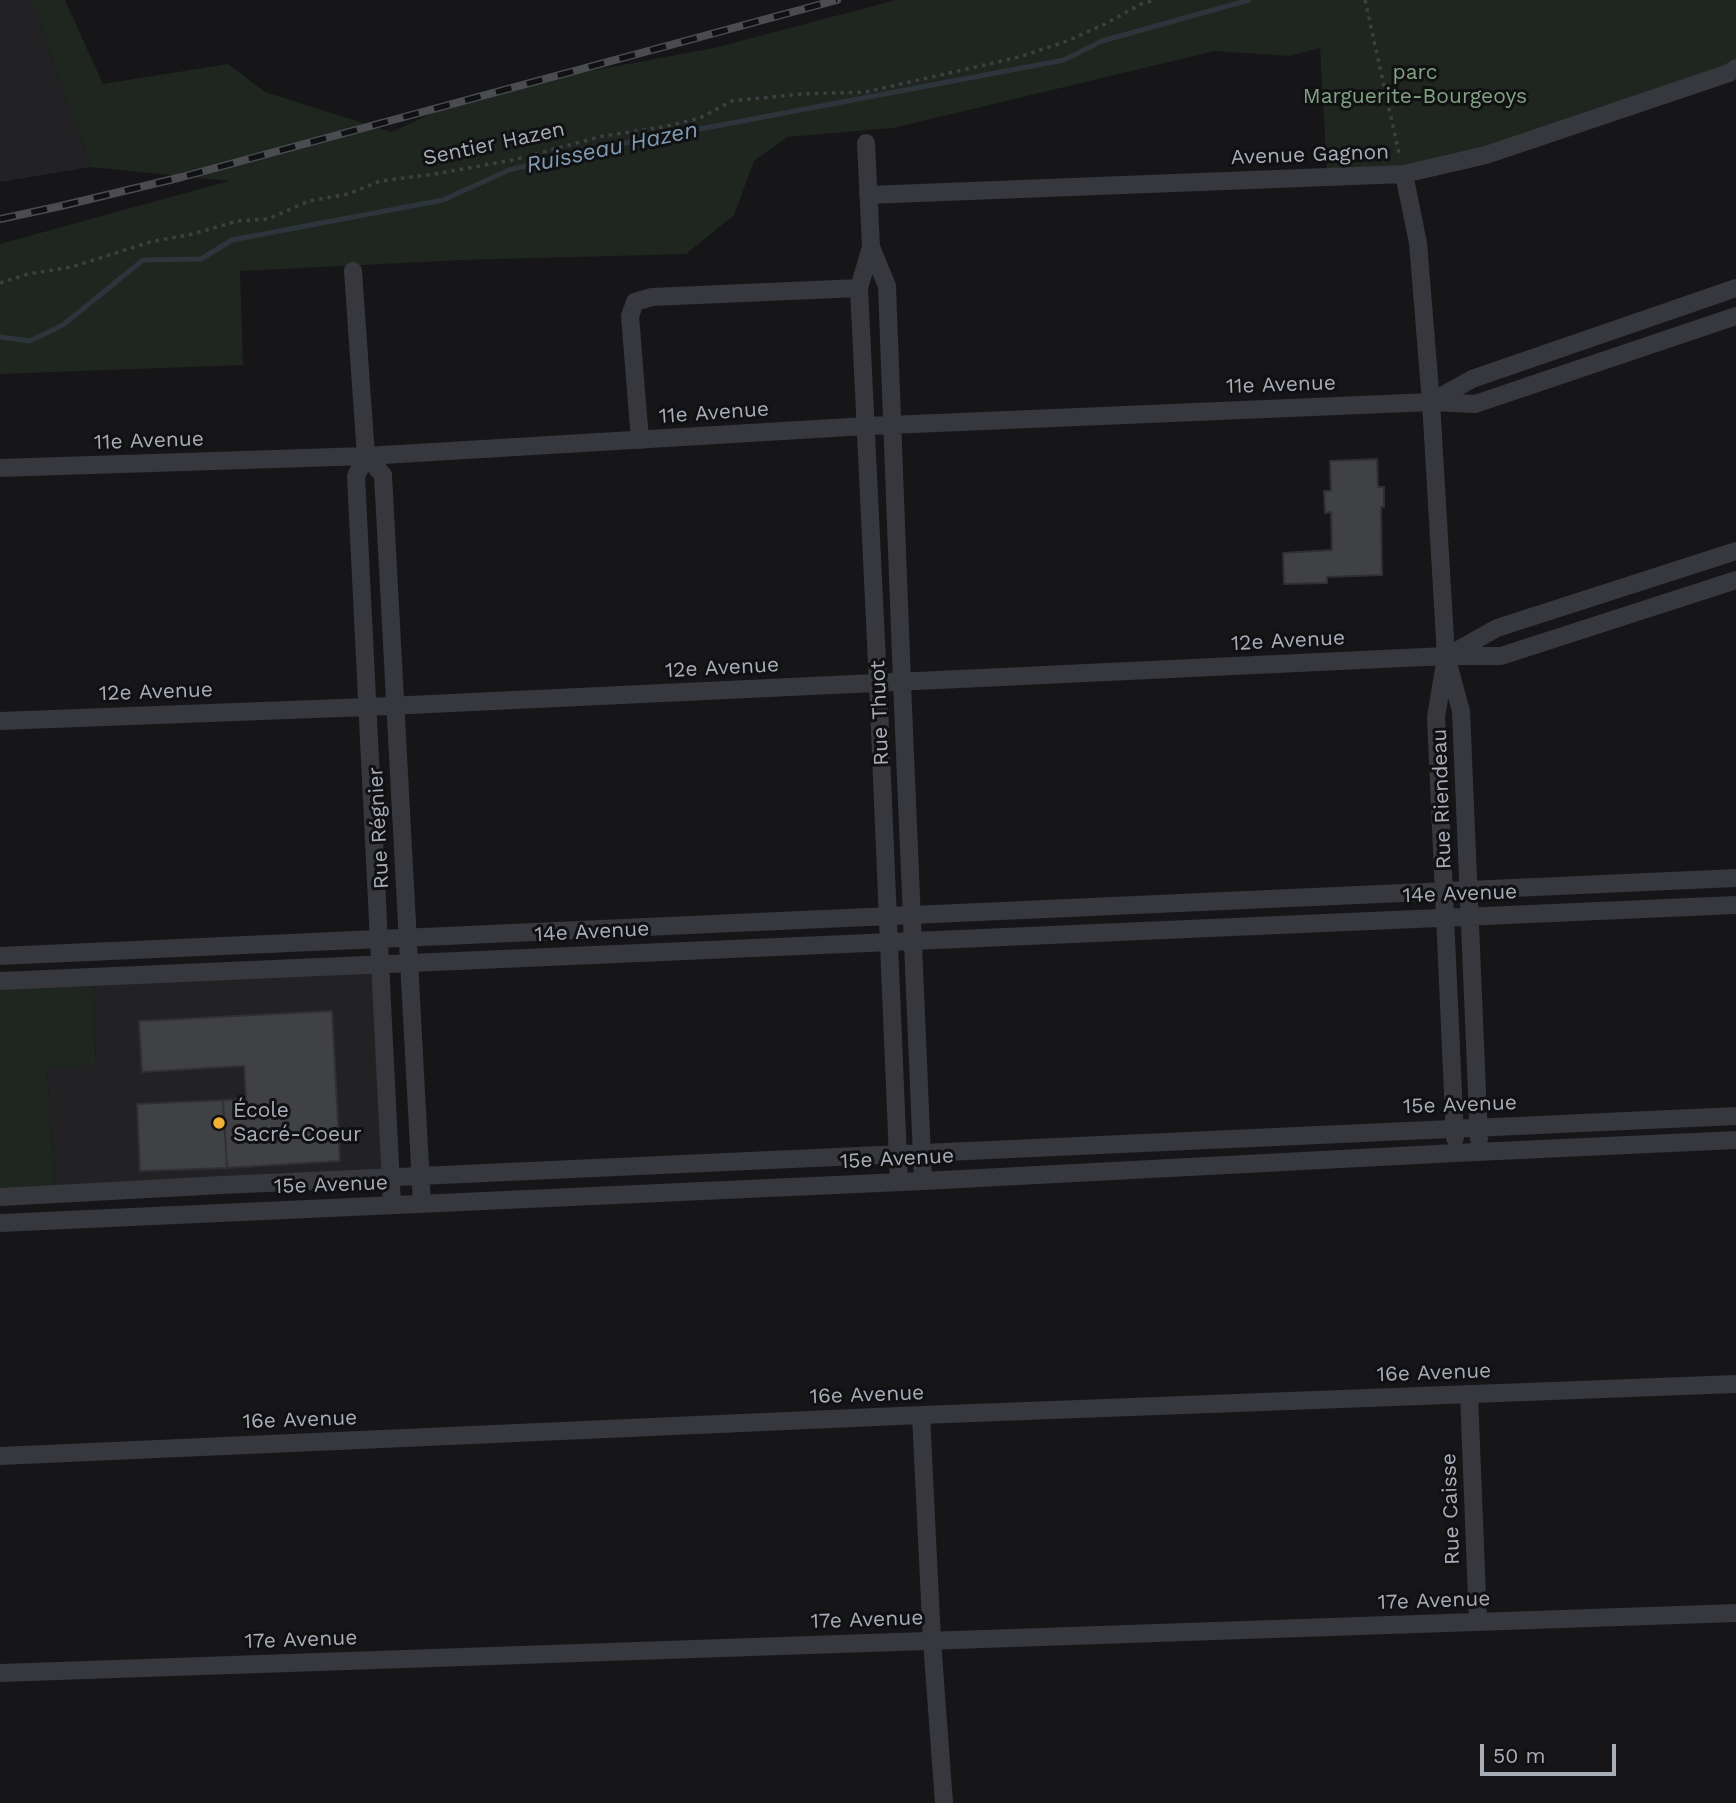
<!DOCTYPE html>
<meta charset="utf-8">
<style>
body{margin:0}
#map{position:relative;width:1736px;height:1803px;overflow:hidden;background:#161618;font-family:"Work Sans",sans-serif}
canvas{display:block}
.scale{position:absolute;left:1480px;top:1744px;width:136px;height:32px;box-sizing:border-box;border:4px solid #a8adb8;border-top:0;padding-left:9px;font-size:21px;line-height:24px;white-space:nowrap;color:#a8adb8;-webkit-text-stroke:5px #111113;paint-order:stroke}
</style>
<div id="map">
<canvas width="1736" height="1803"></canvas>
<div class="scale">50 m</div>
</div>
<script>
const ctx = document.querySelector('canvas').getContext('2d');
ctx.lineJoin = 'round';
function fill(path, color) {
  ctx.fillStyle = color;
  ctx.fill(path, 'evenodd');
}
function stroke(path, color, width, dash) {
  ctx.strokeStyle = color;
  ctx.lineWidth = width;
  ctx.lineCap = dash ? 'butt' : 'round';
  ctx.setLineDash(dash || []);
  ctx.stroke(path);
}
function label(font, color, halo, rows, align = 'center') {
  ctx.font = font + ' "Work Sans",sans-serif';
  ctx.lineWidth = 6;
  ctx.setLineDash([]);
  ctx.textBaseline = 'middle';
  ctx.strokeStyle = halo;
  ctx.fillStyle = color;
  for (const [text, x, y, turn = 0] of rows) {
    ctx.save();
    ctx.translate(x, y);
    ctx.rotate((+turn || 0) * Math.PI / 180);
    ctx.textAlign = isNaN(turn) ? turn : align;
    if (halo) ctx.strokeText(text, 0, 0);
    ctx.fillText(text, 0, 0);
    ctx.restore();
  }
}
const built = new Path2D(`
 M0,0H31L91,167L0,182Z
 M380,964L390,1178L55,1188L47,1069L96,1063L92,980Z`);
const green = new Path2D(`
 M31,0H65L103,84L228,64L265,92L391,132L483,91L714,48L896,0H1736V68L1404,174H1327L1320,48L1289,56L1215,51L893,128L787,137L754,161L734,215L686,254L463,260L240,271L243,365L0,374V244L229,181L91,167Z
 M92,980L96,1064L47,1069L55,1188L0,1193V983Z`);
const stream = new Path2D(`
 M0,337L30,341L63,325L143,260L201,259L232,240L443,200L509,170L589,150L1064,60L1102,41L1249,0`);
const building = new Path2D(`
 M1377,459L1378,487H1384V507H1381L1382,575L1327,577V583L1284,584L1283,553L1332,550L1331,512L1325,513L1324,491H1331L1330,461Z
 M332,1011L340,1161L227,1168L223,1100L246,1099L244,1066L142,1072L139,1021Z
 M223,1100L227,1168L140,1171L137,1104Z`);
const path = new Path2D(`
 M1365,0L1400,158
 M0,283L28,274L72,267L150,242L192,234L238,221L268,219L309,201L348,194L380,181L435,174L513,160L603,136L663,127L700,118L732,101L801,94L866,92L1019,57L1067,41L1105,24L1141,4L1155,0`);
const minor = new Path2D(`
 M866,143L871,247L887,286L902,683L923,1181
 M1404,174L1418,243L1431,402L1446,656L1461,711L1479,1139
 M868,195L1404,174L1486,155L1729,73L1736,68
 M871,247L859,288L878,683L899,1182
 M353,271L366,456L356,476L392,1205
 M1431,402L1472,379L1736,288
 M640,440L630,316L635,302L652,297L859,288
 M366,456L383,475L422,1204
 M0,468L366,456L866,426L1431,402L1475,404L1736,316
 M1449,655L1497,628L1736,551
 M1445,663L1436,717L1455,1138
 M0,721L367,707L1446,656H1501L1736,580
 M0,956L1736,878
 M0,981L1736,905
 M0,1197L222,1185L1736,1116
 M0,1223L923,1181L1455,1153L1736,1140
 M1469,1394L1478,1622
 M921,1415L932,1641L944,1803
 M0,1456L921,1415L1736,1384
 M0,1673L1736,1613`);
const rail = new Path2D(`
 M0,219L61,206L182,177L837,0`);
const markers = [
 [219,1123,7,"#f2b134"]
];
const parkNames = [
 ["parc",1415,73],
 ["Marguerite-Bourgeoys",1415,97]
];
const streetNames = [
 ["Sentier Hazen",494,144,-12],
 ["Avenue Gagnon",1310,155,-2],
 ["11e Avenue",1281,385,-2],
 ["11e Avenue",714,413,-4],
 ["11e Avenue",149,441,-2],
 ["12e Avenue",1288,641,-3],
 ["12e Avenue",722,668,-3],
 ["12e Avenue",156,692,-2],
 ["Rue Thuot",880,713,-92],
 ["Rue Riendeau",1442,799,-92],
 ["Rue Régnier",379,828,-93],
 ["14e Avenue",1460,894,-2],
 ["14e Avenue",592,932,-3],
 ["15e Avenue",1460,1105,-2],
 ["15e Avenue",897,1159,-3],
 ["15e Avenue",331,1185,-2],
 ["16e Avenue",1434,1373,-2],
 ["16e Avenue",867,1395,-2],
 ["16e Avenue",300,1420,-2],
 ["Rue Caisse",1451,1509,-92],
 ["17e Avenue",1434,1601,-2],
 ["17e Avenue",867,1620,-2],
 ["17e Avenue",301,1640,-2]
];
const poiNames = [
 ["École",233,1111],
 ["Sacré-Coeur",233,1135]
];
const waterNames = [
 ["Ruisseau Hazen",612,148,-12]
];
fill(built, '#222225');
fill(green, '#1e261f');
stroke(stream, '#2c353c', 5);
fill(building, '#404145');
stroke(building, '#303034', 2);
stroke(path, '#3d3f44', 3.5, [3.5, 5]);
stroke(minor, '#37383d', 18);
stroke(rail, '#4a4c52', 8);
stroke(rail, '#111113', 5, [16]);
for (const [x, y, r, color] of markers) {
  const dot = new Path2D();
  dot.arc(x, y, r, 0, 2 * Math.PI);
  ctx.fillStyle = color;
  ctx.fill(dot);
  stroke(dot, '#111113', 2.5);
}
label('21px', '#7fa381', '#111113', parkNames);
label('21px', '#a8adb8', '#111113', streetNames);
label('21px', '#a8adb8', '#111113', poiNames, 'left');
label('italic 23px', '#7f9bb3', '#111113', waterNames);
</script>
